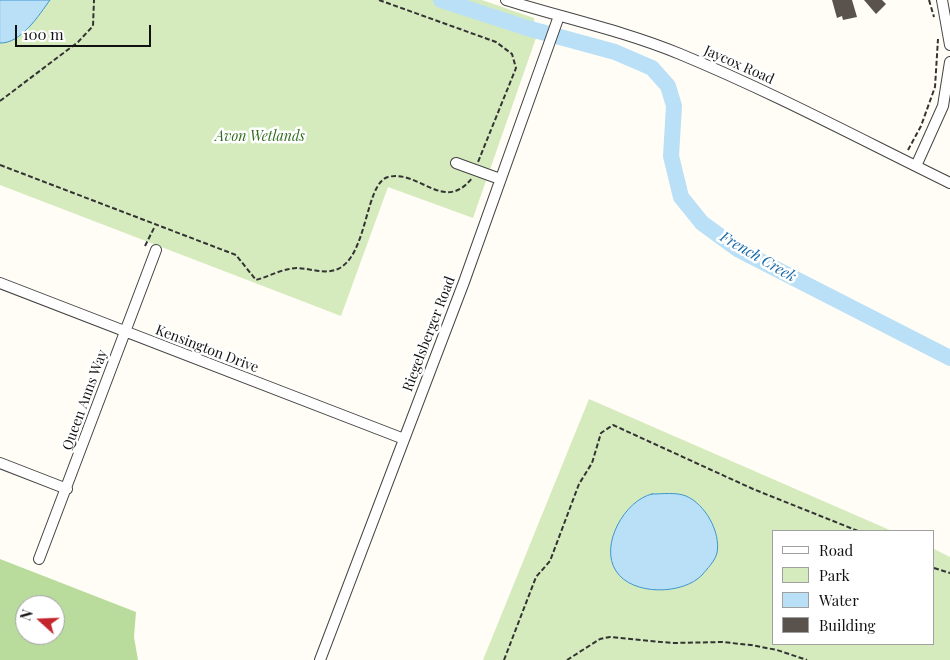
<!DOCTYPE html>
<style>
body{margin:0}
#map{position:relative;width:950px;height:660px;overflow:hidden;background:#fffdf5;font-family:"Playfair Display",serif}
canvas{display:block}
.legend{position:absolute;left:772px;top:530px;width:162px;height:115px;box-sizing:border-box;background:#fff;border:1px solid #a0a0a0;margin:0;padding:6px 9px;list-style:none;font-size:15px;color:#111}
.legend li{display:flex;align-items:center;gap:10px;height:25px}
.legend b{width:25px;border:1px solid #a0a0a0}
.north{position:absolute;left:15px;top:595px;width:50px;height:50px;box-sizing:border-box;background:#fff;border:1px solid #a0a0a0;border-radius:50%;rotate:290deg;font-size:14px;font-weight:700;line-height:20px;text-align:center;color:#111}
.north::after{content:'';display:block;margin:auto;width:18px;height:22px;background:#c4262e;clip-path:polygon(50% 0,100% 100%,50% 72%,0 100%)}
.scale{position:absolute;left:15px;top:25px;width:136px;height:22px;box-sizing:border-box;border:2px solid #111;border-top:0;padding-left:6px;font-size:15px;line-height:18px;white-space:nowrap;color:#111;-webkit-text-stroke:4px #fff;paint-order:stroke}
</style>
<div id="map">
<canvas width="950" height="660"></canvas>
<ul class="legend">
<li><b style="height:6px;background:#fff"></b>Road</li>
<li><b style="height:14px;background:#d5ebbd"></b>Park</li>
<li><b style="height:14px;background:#b9e0f7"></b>Water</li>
<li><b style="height:14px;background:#5a524d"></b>Building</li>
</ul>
<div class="north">N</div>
<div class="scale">100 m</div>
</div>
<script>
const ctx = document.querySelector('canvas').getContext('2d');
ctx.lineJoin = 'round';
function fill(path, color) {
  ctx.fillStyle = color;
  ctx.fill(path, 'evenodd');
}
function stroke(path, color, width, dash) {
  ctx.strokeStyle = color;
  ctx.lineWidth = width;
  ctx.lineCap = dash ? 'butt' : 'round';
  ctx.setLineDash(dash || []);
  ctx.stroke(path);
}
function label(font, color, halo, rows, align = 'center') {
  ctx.font = font + ' "Playfair Display",serif';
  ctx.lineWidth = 5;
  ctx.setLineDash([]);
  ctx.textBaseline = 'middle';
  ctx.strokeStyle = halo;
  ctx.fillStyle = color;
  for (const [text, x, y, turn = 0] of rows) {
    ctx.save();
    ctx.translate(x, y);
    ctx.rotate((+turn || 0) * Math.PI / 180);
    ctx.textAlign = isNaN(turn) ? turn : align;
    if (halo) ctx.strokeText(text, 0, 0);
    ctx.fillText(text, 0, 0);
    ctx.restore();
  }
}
const green = new Path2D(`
 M0,0H482L534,18L536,38L473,218L388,187L341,316L0,185Z
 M589,399L892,531H774V644H934V549L950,557V660H483Z`);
const forest = new Path2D(`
 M0,559L136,612L134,637L138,660H0ZM25,605H55V635H25Z`);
const water = new Path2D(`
 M0,0H50C39,15 21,44 0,43Z
 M652,494C663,494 676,492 686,496C705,504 721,532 717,553C715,561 707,569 702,575C683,595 632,596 616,571C599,545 625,500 652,494Z`);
const river = new Path2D(`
 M441,0L527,28L615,52L652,68L668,86L674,106L671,156L681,197L702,223L739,250L950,358`);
const building = new Path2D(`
 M832,0H852L857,17L843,20L842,16L837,18Z
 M864,0H882L886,4L876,14Z`);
const path = new Path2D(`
 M379,0L496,42L512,54L516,68L478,162
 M929,0L934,17
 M0,101L78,42L93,26L94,0
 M908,150L921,126L935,87L938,39
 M0,165L236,255L256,280C267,277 278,271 289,269C304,265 322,276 338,269C368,255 365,183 388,177C419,169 444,214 472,178
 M145,246L155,226
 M934,568L950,573
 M504,660L536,577L550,561L579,484L592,463L601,433L613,425L753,489L858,531
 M567,660L600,639L610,637L672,643L722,642L751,645L777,650L807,660`);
const minor = new Path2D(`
 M506,0C564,18 624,31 680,54C772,92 860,139 950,183
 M942,0L950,45
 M456,163L500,179
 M916,166L943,106L950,62
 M0,283L404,439
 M0,463L67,489
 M39,559L156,250
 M320,660L464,282L559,16`);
const streetNames = [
 ["Jaycox Road",739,65,24],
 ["Riegelsberger Road",429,334,-69],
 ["Kensington Drive",207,349,21],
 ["Queen Anns Way",85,400,-70]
];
const parkNames = [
 ["Avon Wetlands",260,137]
];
const waterNames = [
 ["French Creek",758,257,30]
];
fill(green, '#d5ebbd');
fill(forest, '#b9dc9c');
fill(water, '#b9e0f7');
stroke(water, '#3f96cf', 1);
stroke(river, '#b9e0f7', 16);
fill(building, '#5a524d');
stroke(minor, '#444', 12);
stroke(path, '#333', 2, [5, 2.5]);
stroke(minor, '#fff', 10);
label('14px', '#111', '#fff', streetNames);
label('italic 14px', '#2f6b1f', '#fff', parkNames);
label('italic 15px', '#1768a6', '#fff', waterNames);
</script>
